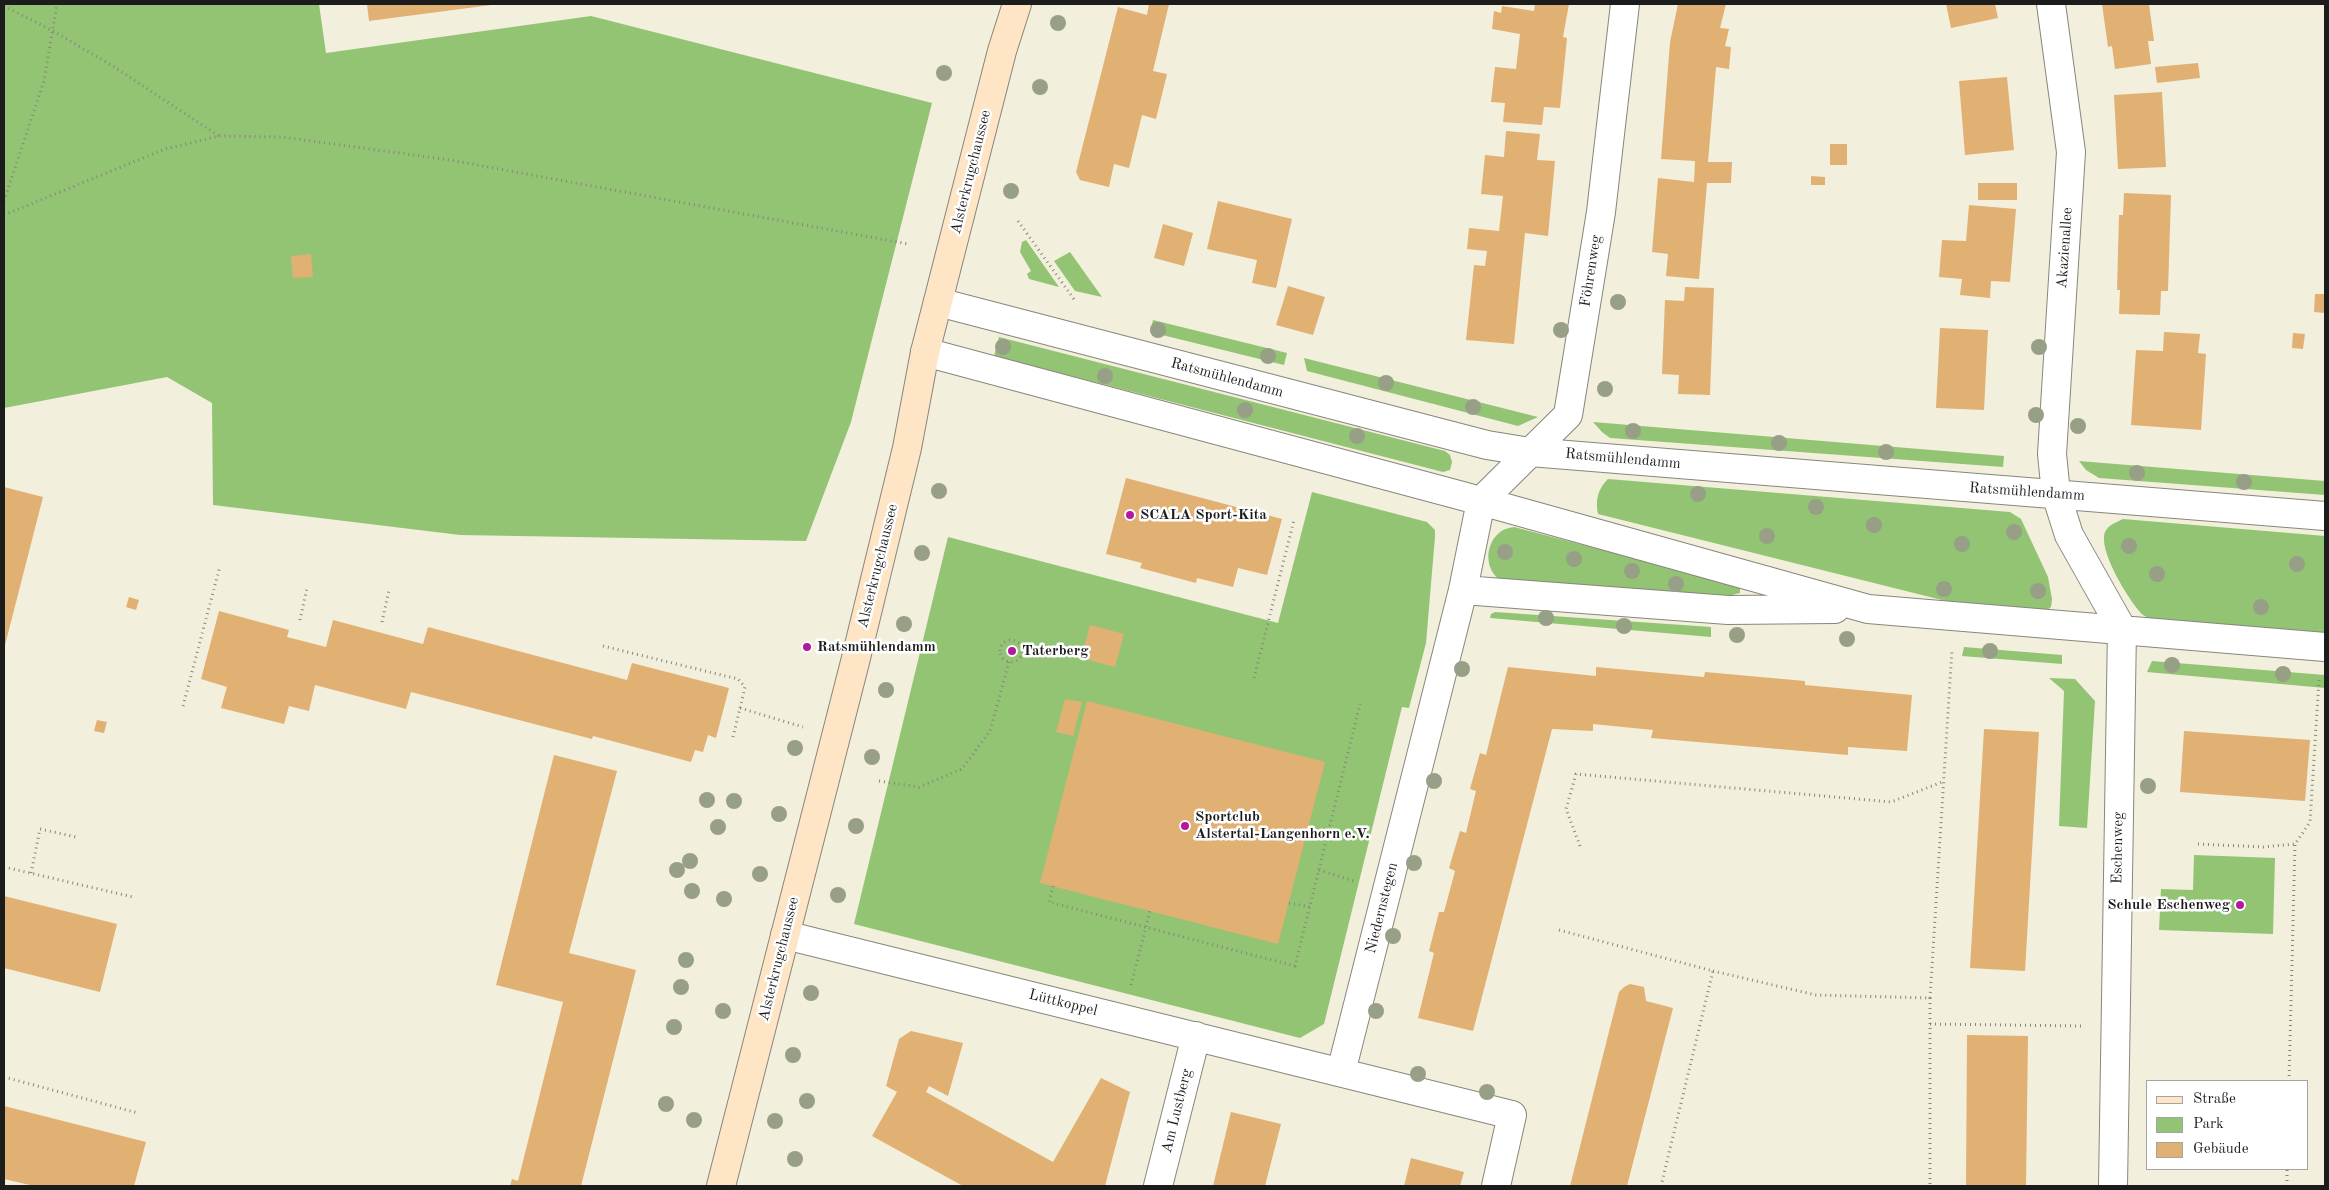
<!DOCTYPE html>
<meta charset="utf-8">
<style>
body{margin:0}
#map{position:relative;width:2329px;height:1190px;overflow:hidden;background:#f3efdd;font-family:"Old Standard TT",serif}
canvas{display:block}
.frame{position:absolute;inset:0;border:5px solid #1c1c1c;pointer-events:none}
.legend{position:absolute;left:2146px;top:1080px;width:162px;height:90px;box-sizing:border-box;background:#fff;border:1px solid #a4a4a4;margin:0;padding:6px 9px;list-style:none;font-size:15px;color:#1c1c1c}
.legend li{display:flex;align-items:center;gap:10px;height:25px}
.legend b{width:25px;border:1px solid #a4a4a4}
</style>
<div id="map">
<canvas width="2329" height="1190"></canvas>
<div class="frame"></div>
<ul class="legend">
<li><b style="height:6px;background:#fee5c5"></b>Straße</li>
<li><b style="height:14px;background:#92c474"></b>Park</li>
<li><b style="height:14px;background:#e1b073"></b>Gebäude</li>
</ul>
</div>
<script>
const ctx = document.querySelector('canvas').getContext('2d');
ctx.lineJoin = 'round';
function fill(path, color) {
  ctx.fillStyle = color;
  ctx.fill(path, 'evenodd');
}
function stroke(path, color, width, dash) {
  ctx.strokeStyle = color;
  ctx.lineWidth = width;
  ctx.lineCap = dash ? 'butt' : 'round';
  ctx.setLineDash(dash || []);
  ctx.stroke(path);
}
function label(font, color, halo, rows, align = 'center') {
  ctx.font = font + ' "Old Standard TT",serif';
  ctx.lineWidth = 5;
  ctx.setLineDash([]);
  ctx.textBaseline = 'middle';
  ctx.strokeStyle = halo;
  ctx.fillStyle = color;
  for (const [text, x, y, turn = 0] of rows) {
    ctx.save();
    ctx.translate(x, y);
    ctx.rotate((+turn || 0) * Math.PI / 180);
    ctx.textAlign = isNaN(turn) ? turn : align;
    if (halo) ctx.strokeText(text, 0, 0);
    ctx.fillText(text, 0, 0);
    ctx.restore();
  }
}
const green = new Path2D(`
 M4,4H319L326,53L591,16L932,103L851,422L806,541L460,535L213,505L212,403L167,377L4,408Z
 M1026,240L1059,287L1029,279L1027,274L1031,271L1020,252L1022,242Z
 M1070,252L1102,297L1075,291L1054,261Z
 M1153,320L1287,353L1284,365L1150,332Z
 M999,337L1445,451L1450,455L1452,462L1450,470L1443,472L994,356Z
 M1304,358L1538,417L1518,426L1307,371Z
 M1593,422L2004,456L2003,467L1610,438L1602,432Z
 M2079,461L2325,481V495L2099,478L2086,470Z
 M1608,479L2010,512L2021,519L2048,577L2052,599L2051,607L2046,611L1958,604L1598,514C1595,500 1598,489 1608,479Z
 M1312,492L1427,522L1435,530V537L1426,643L1409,708L1402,707L1324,1024L1300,1038L854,924L948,537L1278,623Z
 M2123,519L2325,536V633L2153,620C2149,618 2143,616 2140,612C2127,597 2102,556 2104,536C2105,526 2115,523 2123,519Z
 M1514,527L1733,584L1740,588V593L1732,595L1691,596L1501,581C1485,570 1484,546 1499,533C1503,529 1509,528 1514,527Z
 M1495,612L1711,627V637L1490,618L1491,614Z
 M1964,647L2062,655V664L1962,656Z
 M2152,661L2325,675V688L2147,672Z
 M2049,678L2075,679L2095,701L2087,828L2059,826L2064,691Z
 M2194,855L2275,858L2273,934L2159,930L2161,889L2193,890Z`);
const building = new Path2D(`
 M367,4H491V5L369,21Z
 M1149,4H1169L1153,71L1167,74L1156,119L1142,115L1129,168L1114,164L1109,187L1080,180L1076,172L1118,7L1147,15Z
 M1535,4H1569L1563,37L1567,38L1560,108L1544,107L1542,125L1503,122L1505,103L1491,102L1495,67L1516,69L1520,34L1492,29L1494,11L1501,13L1502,6L1534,11Z
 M1678,4H1726L1720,28L1729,29L1725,46L1731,47L1729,69L1716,67L1708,162H1732L1731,183H1707L1699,279L1666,276L1668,254L1652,252L1658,178L1694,182L1695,161L1661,159L1670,42Z
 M1946,4H1995L1998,18L1951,28Z
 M2102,4H2149L2154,41H2148L2151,64L2115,69L2112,46L2108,47Z
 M2198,63L2200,78L2157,83L2155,67Z
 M2007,77L2014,150L1965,155L1959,81Z
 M2162,92L2166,167L2118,169L2114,95Z
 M1506,131L1540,134L1537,160L1555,161L1548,236L1525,233L1514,344L1466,340L1474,265L1485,266L1487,251L1467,249L1469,228L1499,231L1503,196L1481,194L1485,155L1504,157Z
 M1830,144H1847V165H1830Z
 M1811,176L1825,177V185H1811Z
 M1978,183H2017V200H1978Z
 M2124,193L2171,195L2168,291H2161L2160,315L2119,314L2120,290H2117L2119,215H2123Z
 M1218,201L1292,219L1276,288L1252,283L1257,260L1207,249Z
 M1969,205L2016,209L2010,282L1991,281L1990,298L1960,295L1962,279L1939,277L1942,240L1966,241Z
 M1163,224L1193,233L1184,266L1154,258Z
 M311,254L313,277L293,278L291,256Z
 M1288,286L1325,297L1313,335L1276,325Z
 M1685,287L1714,288L1710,395L1678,394L1679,375L1662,374L1665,300L1684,301Z
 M2315,294H2325V313L2314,312Z
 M1940,328L1988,330L1984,410L1936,408Z
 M2164,332L2200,334L2198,353L2206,354L2201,430L2131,425L2136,350L2163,351Z
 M2293,333L2305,334L2303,349L2292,348Z
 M1126,478L1282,519L1267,575L1238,568L1233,587L1197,578L1196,583L1140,568L1142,563L1106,554Z
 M4,487L43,497L4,649Z
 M129,597L139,600L136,610L126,607Z
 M219,611L289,630L287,637L326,647L333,620L423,644L428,627L627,680L632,663L729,688L716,738L708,735L703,752L695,750L691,762L593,736L592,739L411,692L406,709L315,685L309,711L289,706L284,724L221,708L227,687L201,679Z
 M1090,625L1124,634L1115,667L1081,658Z
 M1508,667L1596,676V667L1704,677L1705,672L1805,681V685L1912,695L1907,751L1848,747V755L1651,738L1653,730L1593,724V731L1552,729L1473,1031L1418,1018L1434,953L1429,951L1439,912H1444L1455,871L1449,868L1460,831L1466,833L1476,791L1470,789L1480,753L1486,755Z
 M1065,699L1082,702L1073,736L1056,732Z
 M1087,701L1325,762L1278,944L1040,883Z
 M97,720L107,722L104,733L94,731Z
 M1984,729L2039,732L2025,971L1970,968Z
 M2184,731L2310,740L2305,801L2180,792Z
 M554,755L617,771L569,953L636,970L581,1186H510L512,1179L518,1181L563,1002L496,985Z
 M4,896L117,924L100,992L4,968Z
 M1630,984L1644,987L1646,1001L1673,1008L1627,1186H1570L1619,992L1624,987Z
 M911,1031L963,1043L948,1096L929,1086L926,1092L1053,1162L1101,1078L1130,1092L1105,1186H963L872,1136L897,1092L886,1086L899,1039Z
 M1967,1035L2028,1036L2026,1186H1966Z
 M4,1106L146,1142L134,1186H34L4,1179Z
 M1231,1112L1281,1124L1265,1186H1213Z
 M1411,1158L1464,1172L1460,1186H1404Z`);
const path = new Path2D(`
 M4,6L53,31L111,65L219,136
 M4,201L44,81L57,4
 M4,215L165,149L219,136L282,137L450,160L908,244
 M1018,221L1076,302
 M300,620L307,588
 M382,622L389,590
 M1000 651a11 11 0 1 1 22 0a11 11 0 1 1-22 0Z
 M603,646L738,679L745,687L740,708
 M1254,678L1294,520
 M183,706L220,566
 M733,737L740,708L803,727
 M879,781L919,787L962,769L990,731L1009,662
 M2198,844L2263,847L2295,844
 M1580,846L1566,809L1576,774L1891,802L1942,782
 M4,867L133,897
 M1319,870L1354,881
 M31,873L40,829L76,837
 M1053,886L1049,902L1295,966L1360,704
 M1289,903L1310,907
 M1559,930L1713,971L1661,1186
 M1713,971L1816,995L1930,998L1952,649
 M1131,985L1150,911
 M1930,998V1186
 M1930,1024L2082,1026
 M4,1077L138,1113
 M2289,1081L2295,844L2310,822L2319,680
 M2287,1186V1169`);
const street = new Path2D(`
 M2051,4L2071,152L2052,454L2056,494L2069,535L2122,629L2113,1186
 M938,302L1487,445L1530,452L2325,516
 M925,352L1481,501L1868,609L2325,647
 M1463,590L1728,610L1835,609
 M785,935L1512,1115L1496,1186
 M1341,1072L1463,590L1481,501L1568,415L1601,212L1625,4
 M1158,1186L1196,1036`);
const secondary = new Path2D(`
 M721,1186L855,662L907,448L925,352L1002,51L1017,4`);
const trees = [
 [1058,23],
 [944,73],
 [1040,87],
 [1011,191],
 [1618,302],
 [1158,330],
 [1561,330],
 [1003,347],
 [2039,347],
 [1268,356],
 [1105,376],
 [1386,383],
 [1605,389],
 [1473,407],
 [1245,410],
 [2036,415],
 [2078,426],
 [1633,431],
 [1357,436],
 [1779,443],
 [1886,452],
 [2137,473],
 [2244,482],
 [939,491],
 [1698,494],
 [1816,507],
 [1874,525],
 [2014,532],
 [1767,536],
 [1962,544],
 [2129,546],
 [1505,552],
 [922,553],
 [1574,559],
 [2297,564],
 [1632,571],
 [2157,574],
 [1676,584],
 [1944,589],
 [2038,591],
 [2261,607],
 [1546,618],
 [904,624],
 [1624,626],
 [1737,635],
 [1847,639],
 [1990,651],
 [2172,665],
 [1462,669],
 [2283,674],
 [886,690],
 [795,748],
 [872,757],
 [1434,781],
 [2148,786],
 [707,800],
 [734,801],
 [779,814],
 [856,826],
 [718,827],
 [690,861],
 [1414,863],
 [677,870],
 [760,874],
 [692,891],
 [838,895],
 [724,899],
 [1393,936],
 [686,960],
 [681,987],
 [811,993],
 [723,1011],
 [1376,1011],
 [674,1027],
 [793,1055],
 [1418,1074],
 [1487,1092],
 [807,1101],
 [666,1104],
 [694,1120],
 [775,1121],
 [795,1159]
];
const markers = [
 [1130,515,5,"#b5179e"],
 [807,647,5,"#b5179e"],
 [1012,651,5,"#b5179e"],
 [1185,826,5,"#b5179e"],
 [2240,905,5,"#b5179e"]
];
const streetNames = [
 ["Alsterkrugchaussee",971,172,-76],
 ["Akazienallee",2065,248,-86],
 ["Föhrenweg",1591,271,-81],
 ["Ratsmühlendamm",1227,378,15],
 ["Ratsmühlendamm",1623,459,5],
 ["Ratsmühlendamm",2027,492,4],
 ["Alsterkrugchaussee",878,566,-76],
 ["Eschenweg",2118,848,-89],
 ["Niedernstegen",1382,908,-76],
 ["Alsterkrugchaussee",779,959,-76],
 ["Lüttkoppel",1063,1003,14],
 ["Am Lustberg",1177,1111,-76]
];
const poiNames = [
 ["SCALA Sport-Kita",1140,515],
 ["Ratsmühlendamm",817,647],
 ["Taterberg",1022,651],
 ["Sportclub",1195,817],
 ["Alstertal-Langenhorn e.V.",1195,834],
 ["Schule Eschenweg",2230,905,"right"]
];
fill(green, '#92c474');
fill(building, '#e1b073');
stroke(street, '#88867c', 30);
stroke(secondary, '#88867c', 30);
stroke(path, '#88867c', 3, [1, 4]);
stroke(street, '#fff', 28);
stroke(secondary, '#fee5c5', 28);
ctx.fillStyle = '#97a086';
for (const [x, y] of trees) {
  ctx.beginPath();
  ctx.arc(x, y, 8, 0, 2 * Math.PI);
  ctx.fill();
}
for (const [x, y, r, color] of markers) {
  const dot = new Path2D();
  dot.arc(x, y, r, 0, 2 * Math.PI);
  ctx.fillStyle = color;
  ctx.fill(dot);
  stroke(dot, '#fff', 2);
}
label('15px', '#1c1c1c', '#fff', streetNames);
label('bold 15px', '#1c1c1c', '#fff', poiNames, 'left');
</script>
